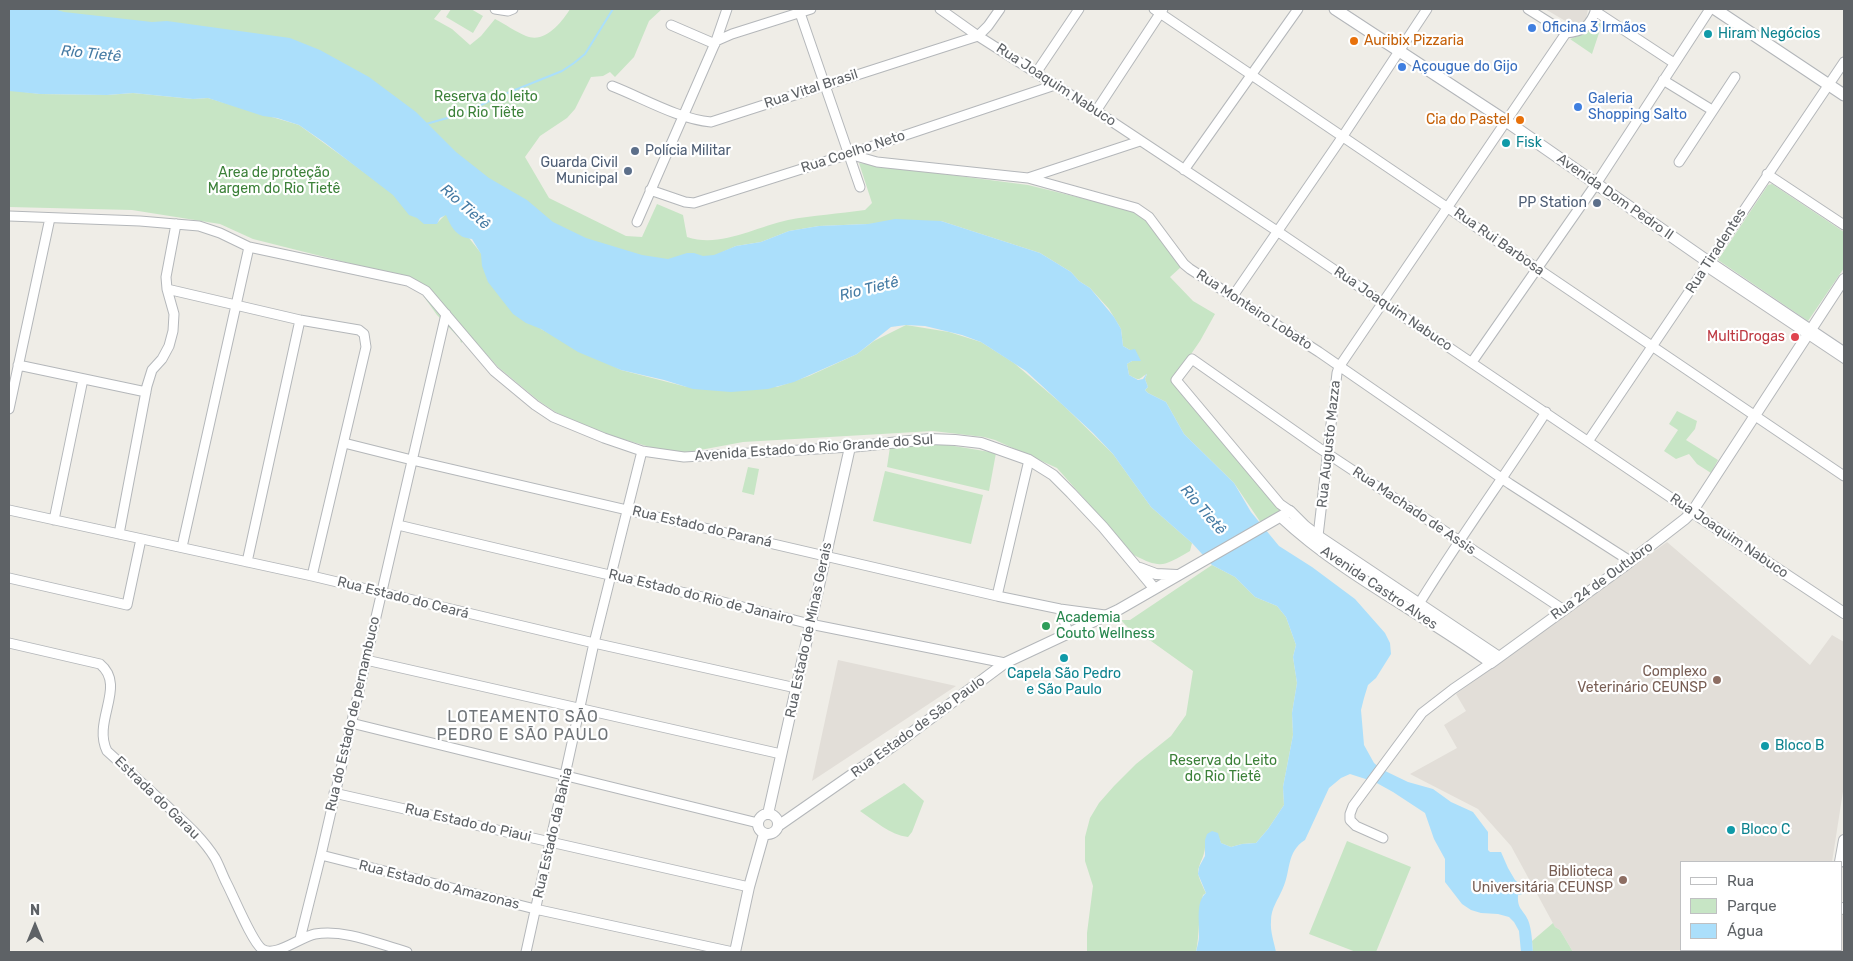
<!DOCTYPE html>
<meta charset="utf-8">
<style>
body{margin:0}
#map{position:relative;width:1853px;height:961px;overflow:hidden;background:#efede7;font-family:Rubik,sans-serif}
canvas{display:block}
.frame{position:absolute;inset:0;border:10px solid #5e6266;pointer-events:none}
.legend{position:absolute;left:1680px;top:861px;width:162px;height:90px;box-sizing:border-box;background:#fff;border:1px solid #bfc0c2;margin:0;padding:6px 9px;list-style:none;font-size:15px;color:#5e6266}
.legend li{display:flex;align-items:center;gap:10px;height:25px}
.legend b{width:25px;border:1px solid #bfc0c2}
.north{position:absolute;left:10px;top:901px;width:50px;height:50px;-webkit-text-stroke:4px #fff;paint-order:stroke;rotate:0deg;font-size:14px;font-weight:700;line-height:20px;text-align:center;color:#5e6266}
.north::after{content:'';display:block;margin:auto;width:18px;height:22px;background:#5e6266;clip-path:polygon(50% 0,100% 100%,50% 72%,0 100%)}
</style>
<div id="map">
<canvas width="1853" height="961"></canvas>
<div class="frame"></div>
<ul class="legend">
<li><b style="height:6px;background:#fff"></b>Rua</li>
<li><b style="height:14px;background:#c7e5c5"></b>Parque</li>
<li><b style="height:14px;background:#abdffb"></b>Água</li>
</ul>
<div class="north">N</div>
</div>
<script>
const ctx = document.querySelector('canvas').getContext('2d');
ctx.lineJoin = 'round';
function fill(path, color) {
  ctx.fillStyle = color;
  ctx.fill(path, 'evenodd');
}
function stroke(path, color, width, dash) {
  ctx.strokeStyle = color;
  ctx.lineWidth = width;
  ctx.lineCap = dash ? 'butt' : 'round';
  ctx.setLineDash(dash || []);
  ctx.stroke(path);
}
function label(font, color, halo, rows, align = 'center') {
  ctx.font = font + ' Rubik,sans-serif';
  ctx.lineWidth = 4.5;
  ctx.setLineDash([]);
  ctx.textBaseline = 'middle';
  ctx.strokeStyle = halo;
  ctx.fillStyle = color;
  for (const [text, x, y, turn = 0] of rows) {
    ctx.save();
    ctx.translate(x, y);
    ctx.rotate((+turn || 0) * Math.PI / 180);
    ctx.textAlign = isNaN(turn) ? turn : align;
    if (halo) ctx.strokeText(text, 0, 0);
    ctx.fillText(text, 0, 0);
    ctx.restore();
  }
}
const education = new Path2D(`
 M1545,9H1588L1586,19L1579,25L1574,26Z
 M1667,542L1810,665L1832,635L1844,642V785L1832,862H1682V950H1842V914H1844V952H1573L1560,930L1555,927L1511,846L1478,809L1410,774L1457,748L1444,725L1466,711L1456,694Z
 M838,660L956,686L812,781Z`);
const green = new Path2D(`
 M13,9H442L434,19L452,29L470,45L481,36L495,19C505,24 516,32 526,36C545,44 562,22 570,9H662L649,21L634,57L615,77L610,72L603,76L591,77L575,109L567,118L540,136L525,157L549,198L626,236L642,237L657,204L683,215L687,237C721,248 755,227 788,220C813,215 839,214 865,210L872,203L859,163L1028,185L1134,211L1148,219L1181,267L1170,277L1193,301L1215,314L1200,341L1174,379L1289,511L1263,526L1234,483L1184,434L1166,402L1148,393L1145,390L1148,387L1145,379L1147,374C1137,379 1142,382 1129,375L1127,364L1132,361L1130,350L1123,346L1121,329L1109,309L1090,288L1079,281L1071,272L1040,253L941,221L819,226L789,231L761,242L736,246L663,279L493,201Z
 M451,9H471L483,16L473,33L446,17Z
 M1598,22L1602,24L1592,54L1570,39L1586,33Z
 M9,90L40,94L107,95L133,93L193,99L208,98L299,125L436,224L446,214L469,238L541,329L621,370L687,387H777L809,376L857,354L874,341L906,325L949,332L981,342L1014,363L1063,405L1113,454L1151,507L1192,543L1190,551C1165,565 1162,570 1134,555L1057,468L995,440L984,437L933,431L743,442L684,453L657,449L605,434L557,413L539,401L498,367L469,335L461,343L460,339L437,315L417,287L400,276L253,239L220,224L132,210L9,207Z
 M1772,184L1844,232V268L1808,321L1718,260L1768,185Z
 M1677,411L1697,421L1695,429L1686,440L1718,460L1711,473L1697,464L1689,454L1676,459L1664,451L1678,430L1669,424Z
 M942,444L996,453L989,491L887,467L890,447Z
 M748,467L759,469L754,495L742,492Z
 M885,471L983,495L971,544L873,521Z
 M1212,565L1235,577L1255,597L1277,606L1286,617L1296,645L1293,657L1297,683L1292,713L1293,735L1283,787L1284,805L1268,829L1256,843L1242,844L1231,847L1221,843L1218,836L1205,840C1207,855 1198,863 1198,873C1199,879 1203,887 1206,893L1203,895C1198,914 1200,933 1196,952H1087V933L1093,886L1085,861V837L1090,818L1099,803L1114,786L1136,764L1171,736L1186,715L1193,671L1151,641L1133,633L1121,620H1130Z
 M904,783L924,801L912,832L908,837C890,835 875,821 860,811Z
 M1347,841L1411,867L1376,952H1356L1309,934Z
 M1553,923L1555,927L1560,930L1573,952H1533L1532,941Z`);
const water = new Path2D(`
 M9,9H54L64,12L152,22L167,21L290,38L320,50L369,77L416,112L456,152L489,178L527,200L553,222L586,238L642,255L668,259L687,253H694L703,256L714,255L736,246L761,242L789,231L819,226L868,224L895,219L941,221L1040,253L1071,272L1079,281L1090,288L1114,317L1121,329L1123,346L1130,350L1135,349L1141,361H1132L1127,364L1129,375L1138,380L1143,379L1147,373L1145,379L1148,387L1145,390L1148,393L1166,402L1184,434L1234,483L1251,512L1279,546L1312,567L1355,599L1385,633L1390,643L1391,654L1376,678L1368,685L1364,698L1361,710L1364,745L1374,763L1381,769L1408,782L1433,789L1451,802L1473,812L1488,832V850L1490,852H1501L1508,868L1515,880L1527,890V893L1518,895C1517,909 1523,909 1528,920C1532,930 1532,942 1533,952H1521L1519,931L1514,922L1509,917L1498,914L1481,913L1471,910L1462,904L1445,882V859L1434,839L1425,813L1393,792L1375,782L1350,774L1341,778L1329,788L1305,840C1286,852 1291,871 1283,888C1278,900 1271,908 1271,921C1270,931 1274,942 1276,952H1196C1197,947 1199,941 1199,936C1200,923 1195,902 1206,893L1198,874L1199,867L1205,856V840L1207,834L1212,831L1218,833L1221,843L1231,847L1242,844L1256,843L1268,829L1284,805L1283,787L1293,735L1292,713L1297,683L1293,657L1296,645L1286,617L1277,606L1255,597L1235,577L1212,565L1192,543L1151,507L1113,454L1093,433L1026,371L981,342L962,335L925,326L906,325L891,327L857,354L794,382L768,389L731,392L693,389L664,380L621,370L578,352L541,329L526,323L513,314L488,282L482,266L481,254L472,239C468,238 463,238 460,235C453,231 449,222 446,215L440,218L437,224H424L417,218L409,215L393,195L325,143L299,125L277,118L263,116L208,98L193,99L133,93L107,95L40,94L9,91Z`);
const stream = new Path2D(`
 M426,124L465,113L495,98L562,71L574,63L585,54L613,9`);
const pedestrian = new Path2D(`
 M1706,268L1844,360`);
const minor = new Path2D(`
 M495,9L508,11L513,9
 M940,9L978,36L1096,111L1277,231L1692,512
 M1154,9L1844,476
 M1528,9L1566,33
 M1595,11L1674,63
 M800,13L860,187
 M671,25L715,44
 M1566,33C1583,32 1591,25 1596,9
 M716,41L732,34L811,9
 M1036,73L1079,9
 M1663,80L1712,110
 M612,86C643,98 678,119 711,122L978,36L988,26L1000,9
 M1096,111L1163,9
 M849,154L877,162L1028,178L1136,208L1149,217L1184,264L1190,269L1319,352L1510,484L1630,561
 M1679,162L1735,77
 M1184,170L1298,9
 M1767,174L1844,225
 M1028,178L1140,141
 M650,190L685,202L694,203L849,154L1055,85
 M9,216L140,221L199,226L220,233L249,247L408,281L426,291L494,371L535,405L553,417L604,438L642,451L684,457L850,447
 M637,222L716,41L727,9
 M167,289L300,320L359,330L364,334L366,347L312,576
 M1233,296L1343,136L1427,9
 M1472,362L1596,184L1710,9
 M18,365L146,392
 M9,409L50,218
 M1589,440L1844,62
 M344,443L412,460L997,596L1060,609L1105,615
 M9,510L312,576L594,643L796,688
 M1290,511L1280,504L1176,380L1192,359L1319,448L1564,610
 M54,520L83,379
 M398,525L715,600L810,624L1005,663
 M119,534L147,386L152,370L162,359L169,346L173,331L174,314L167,289L166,277L176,224
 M1318,536L1337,373L1339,367L1566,33
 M182,547L249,247
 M247,562L300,320
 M9,578L127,605L141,539
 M997,596L1029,460
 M1060,609L1068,632
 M1414,612C1455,544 1503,479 1546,412
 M9,643L100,664C127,686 92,721 107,751C127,769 146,787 166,805C183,821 202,837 215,858C219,865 222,874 226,882C233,895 252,942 262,949C275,958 300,937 315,934C346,929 378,944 407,952
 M366,660L781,754
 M351,723L758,823
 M334,793L749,887
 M1383,838L1356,826L1350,820V814L1353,806L1422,713L1453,689L1491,663
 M321,855L535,909L733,952
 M300,939L321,855L446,314
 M526,952L594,643L642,451`);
const tertiary = new Path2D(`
 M1692,512L1844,613
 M1281,517C1343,575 1422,613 1491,663L1623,567L1685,519L1692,512L1844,279
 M1140,568L1156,574L1177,575
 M758 824a10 10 0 1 1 20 0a10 10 0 1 1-20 0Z
 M768,814L850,447L930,439L955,440L981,443L1029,460L1053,475L1071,493L1103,527L1154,588
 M778,826L903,739L1005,663L1118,610L1290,511L1305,526L1318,536L1499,657
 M1840,862L1844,840
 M1842,908L1844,909
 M735,952L749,887L764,834`);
const secondary = new Path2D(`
 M1335,9L1506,121L1710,263L1844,353
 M1715,9L1844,95`);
const markers = [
 [1532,28,5,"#3f7fe0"],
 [1708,34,5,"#0f9aa8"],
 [1354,41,5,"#e8710a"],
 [1402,67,5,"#3f7fe0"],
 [1578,107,5,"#3f7fe0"],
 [1520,120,5,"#e8710a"],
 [1506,143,5,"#0f9aa8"],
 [635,151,5,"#5c6f8a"],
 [628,171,5,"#5c6f8a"],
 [1597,203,5,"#5c6f8a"],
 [1795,337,5,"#e0444e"],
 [1046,626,5,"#2e9e5b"],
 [1064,658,5,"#0f9aa8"],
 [1717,680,5,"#8d6e63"],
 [1765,746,5,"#0f9aa8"],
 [1731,830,5,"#0f9aa8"],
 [1623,880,5,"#8d6e63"]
];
const shopNames = [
 ["Oficina 3 Irmãos",1542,28],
 ["Açougue do Gijo",1412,67],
 ["Galeria",1588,99],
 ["Shopping Salto",1588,115]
];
const cultureNames = [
 ["Hiram Negócios",1718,34],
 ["Fisk",1516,143],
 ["Capela São Pedro",1064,674,"center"],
 ["e São Paulo",1064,690,"center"],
 ["Bloco B",1775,746],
 ["Bloco C",1741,830]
];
const foodNames = [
 ["Auribix Pizzaria",1364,41],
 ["Cia do Pastel",1510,120,"right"]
];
const streetNames = [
 ["Rua Joaquim Nabuco",1056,85,33],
 ["Rua Vital Brasil",811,89,-18],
 ["Rua Coelho Neto",853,152,-18],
 ["Avenida Dom Pedro II",1615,197,35],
 ["Rua Rui Barbosa",1499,242,35],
 ["Rua Tiradentes",1716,251,-57],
 ["Rua Joaquim Nabuco",1393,309,34],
 ["Rua Monteiro Lobato",1254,310,33],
 ["Rua Augusto Mazza",1329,444,-84],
 ["Avenida Estado do Rio Grande do Sul",814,448,-4],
 ["Rua Machado de Assis",1414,511,34],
 ["Rua Estado do Paraná",702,527,13],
 ["Rua Joaquim Nabuco",1729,536,34],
 ["Rua 24 de Outubro",1602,581,-36],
 ["Avenida Castro Alves",1379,588,34],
 ["Rua Estado do Rio de Janairo",701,597,14],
 ["Rua Estado do Ceará",403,598,14],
 ["Rua Estado de Minas Gerais",809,630,-78],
 ["Rua do Estado de pernambuco",353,714,-77],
 ["Rua Estado de São Paulo",918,727,-36],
 ["Estrada do Garau",157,798,44],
 ["Rua Estado do Piaui",468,823,13],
 ["Rua Estado da Bahia",553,833,-77],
 ["Rua Estado do Amazonas",439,885,14]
];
const parkNames = [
 ["Reserva do leito",486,97],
 ["do Rio Tiête",486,113],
 ["Area de proteção",274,173],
 ["Margem do Rio Tietê",274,189],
 ["Reserva do Leito",1223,761],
 ["do Rio Tietê",1223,777]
];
const serviceNames = [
 ["Polícia Militar",645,151,"left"],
 ["Guarda Civil",618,163],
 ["Municipal",618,179],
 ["PP Station",1587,203]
];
const healthNames = [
 ["MultiDrogas",1785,337]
];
const leisureNames = [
 ["Academia",1056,618],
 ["Couto Wellness",1056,634]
];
const educationNames = [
 ["Complexo",1707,672],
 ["Veterinário CEUNSP",1707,688],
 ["Biblioteca",1613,872],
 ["Universitária CEUNSP",1613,888]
];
const waterNames = [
 ["Rio Tietê",91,54,6],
 ["Rio Tietê",465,207,41],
 ["Rio Tietê",869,289,-14],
 ["Rio Tietê",1203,510,49]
];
const quarterNames = [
 ["LOTEAMENTO SÃO",523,717],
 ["PEDRO E SÃO PAULO",523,735]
];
fill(education, '#e2ded8');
fill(green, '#c7e5c5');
fill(water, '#abdffb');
stroke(stream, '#abdffb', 2);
stroke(pedestrian, '#b4b7ba', 8);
stroke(minor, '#b4b7ba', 11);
stroke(tertiary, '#b4b7ba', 12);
stroke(secondary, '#b3b6ba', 13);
stroke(pedestrian, '#fff', 6);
stroke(minor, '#fff', 9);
stroke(tertiary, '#fff', 10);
stroke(secondary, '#fff', 11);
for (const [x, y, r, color] of markers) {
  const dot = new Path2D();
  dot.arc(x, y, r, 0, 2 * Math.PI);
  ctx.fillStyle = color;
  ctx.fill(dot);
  stroke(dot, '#fff', 2);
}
label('14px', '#366cbe', '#fff', shopNames, 'left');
label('14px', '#0d838f', '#fff', cultureNames, 'left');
label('14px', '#c56008', '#fff', foodNames, 'left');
label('14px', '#5e6266', '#fff', streetNames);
label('14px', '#3c8139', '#fff', parkNames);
label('14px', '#4e5e75', '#fff', serviceNames, 'right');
label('14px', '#be3a42', '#fff', healthNames, 'right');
label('14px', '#27864d', '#fff', leisureNames, 'left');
label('14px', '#785e54', '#fff', educationNames, 'right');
label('italic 15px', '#457ba4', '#fff', waterNames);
ctx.letterSpacing = '1px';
label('16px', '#6f7478', '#fff', quarterNames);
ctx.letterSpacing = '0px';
</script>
